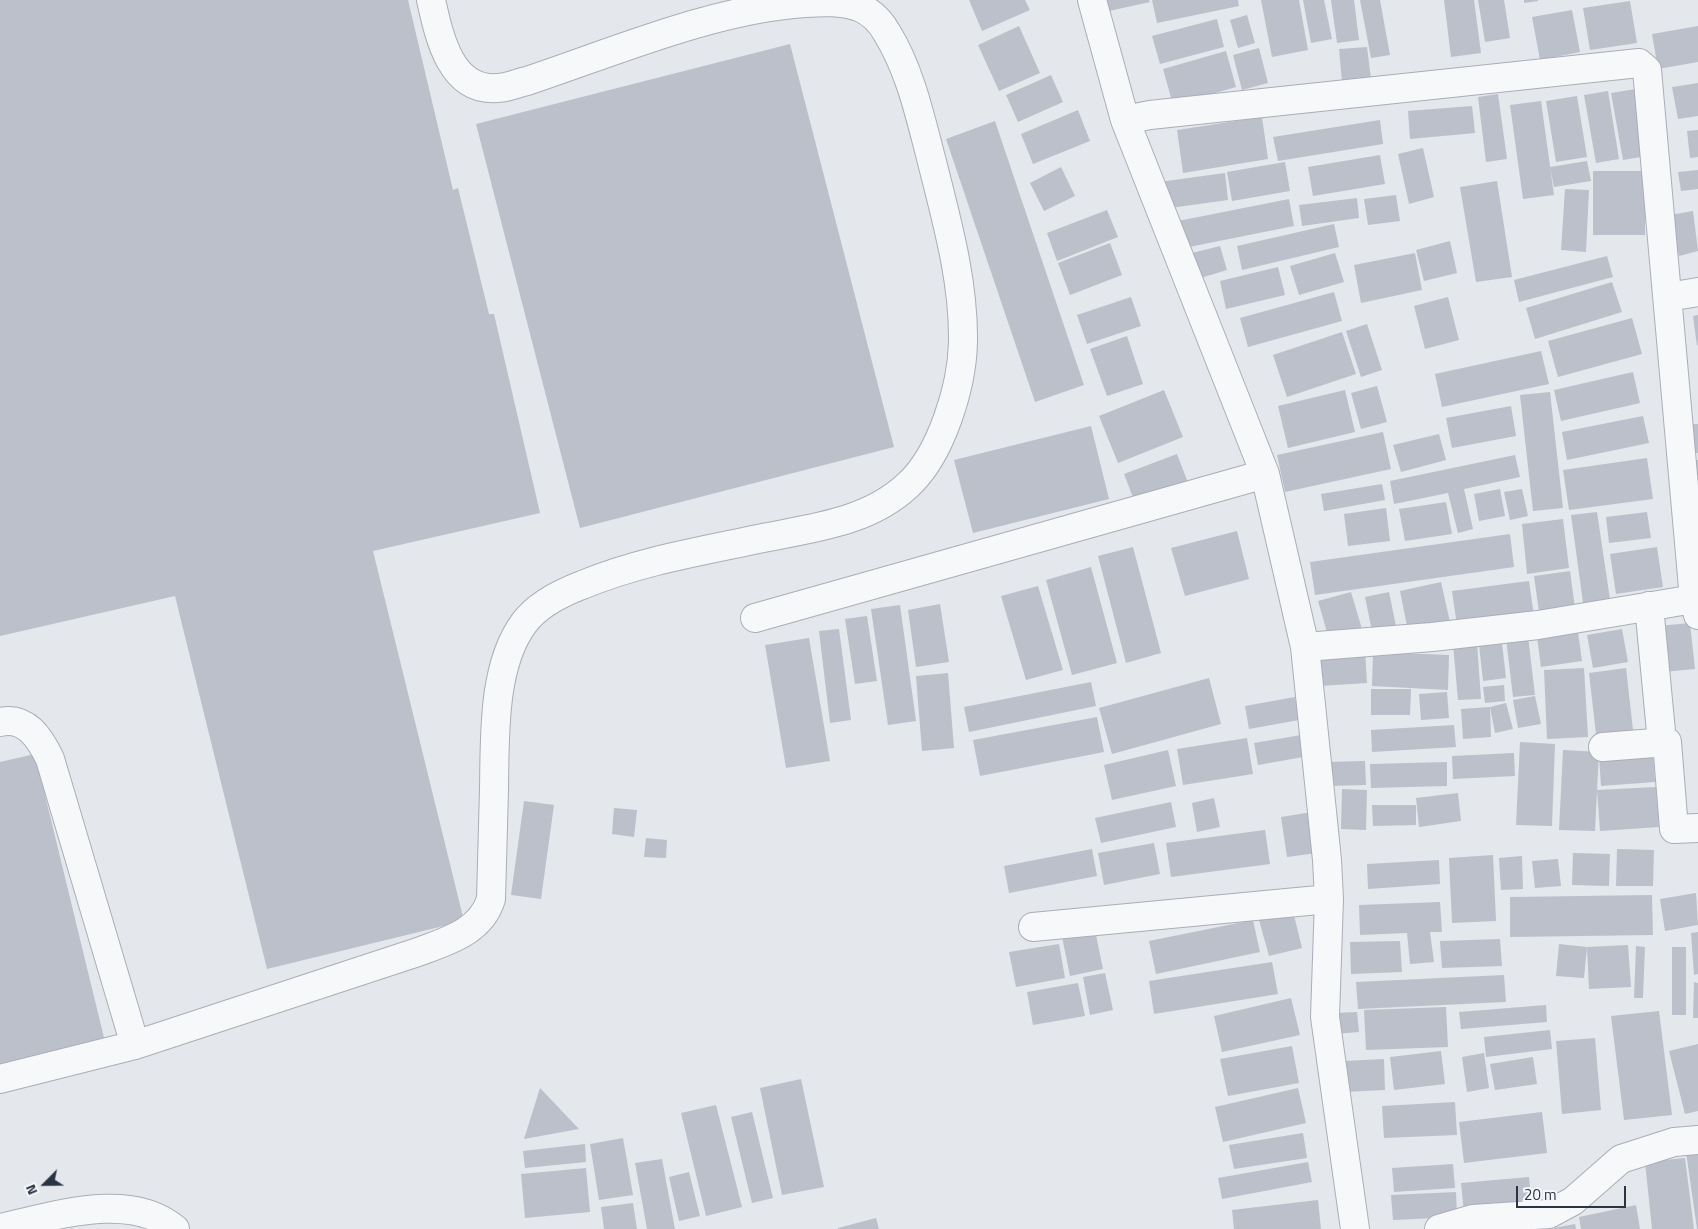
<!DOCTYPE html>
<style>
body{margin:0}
#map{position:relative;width:1698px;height:1229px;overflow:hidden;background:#e4e7ec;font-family:"Titillium Web",sans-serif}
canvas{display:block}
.north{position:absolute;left:20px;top:1159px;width:50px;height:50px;-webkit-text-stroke:4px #f4f6f9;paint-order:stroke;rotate:247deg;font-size:14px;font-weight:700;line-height:20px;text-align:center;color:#2b3445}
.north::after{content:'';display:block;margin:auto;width:18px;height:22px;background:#2b3445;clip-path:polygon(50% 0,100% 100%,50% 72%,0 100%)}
.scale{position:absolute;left:1516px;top:1186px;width:110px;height:22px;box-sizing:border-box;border:2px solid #2b3445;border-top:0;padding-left:6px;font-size:15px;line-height:18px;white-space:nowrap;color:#2b3445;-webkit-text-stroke:4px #f4f6f9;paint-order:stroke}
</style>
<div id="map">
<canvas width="1698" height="1229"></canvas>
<div class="north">N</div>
<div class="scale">20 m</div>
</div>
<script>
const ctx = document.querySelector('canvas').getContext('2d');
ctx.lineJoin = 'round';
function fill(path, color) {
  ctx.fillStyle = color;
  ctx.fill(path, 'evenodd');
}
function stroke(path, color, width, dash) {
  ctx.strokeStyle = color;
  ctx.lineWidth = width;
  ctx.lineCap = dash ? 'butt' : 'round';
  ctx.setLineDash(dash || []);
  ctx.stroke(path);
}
const building = new Path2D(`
 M0,0H408L453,190L458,188L489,314H494L540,513L373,551L464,921L267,969L175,596L0,636Z
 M969,0H1025L1030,10L982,31Z
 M1106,0H1149L1150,2L1109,11Z
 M1152,0H1238L1239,6L1157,23Z
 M1261,0H1299L1308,50L1272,57Z
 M1303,0H1324L1332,39L1311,43Z
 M1331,0H1354L1359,40L1337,43Z
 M1360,0H1380L1390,55L1371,58Z
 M1444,0H1474L1481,53L1451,57Z
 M1478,0H1504L1510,38L1485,42Z
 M1524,0H1538V1L1524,3Z
 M1630,1L1637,43L1590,50L1583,8Z
 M1572,10L1580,52L1540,60L1532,17Z
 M1247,15L1255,43L1238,48L1230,20Z
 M1217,19L1224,47L1160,64L1152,36Z
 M1019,26L1040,73L999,91L978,45Z
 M1698,26V62L1658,69L1652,34Z
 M790,44L894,447L580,528L476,124Z
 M1367,47L1371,79L1342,82L1339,49Z
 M1259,48L1268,83L1242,90L1233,55Z
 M1226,51L1236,87L1173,105L1163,69Z
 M1051,75L1063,102L1018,122L1006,95Z
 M1698,83V116L1678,119L1672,87Z
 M1636,89L1647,156L1623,160L1611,93Z
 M1608,91L1619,159L1596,163L1584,95Z
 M1498,94L1507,159L1486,162L1478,97Z
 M1577,96L1587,157L1556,162L1546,101Z
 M1541,101L1554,195L1523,199L1510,105Z
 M1472,106L1475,133L1410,139L1408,111Z
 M1078,110L1090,141L1033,164L1021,134Z
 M1262,117L1268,159L1183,173L1177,130Z
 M1380,120L1383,144L1278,161L1273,137Z
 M995,121L1084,385L1035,402L946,139Z
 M1698,130V157L1690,158L1687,131Z
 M1423,148L1434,197L1409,204L1398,154Z
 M1380,155L1385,184L1313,196L1308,167Z
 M1587,161L1591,181L1554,187L1550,167Z
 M1285,162L1290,191L1232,201L1227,172Z
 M1061,167L1075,196L1044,211L1030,183Z
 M1698,170V189L1681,191L1678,172Z
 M1593,171H1645V235H1593Z
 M1225,173L1228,200L1163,209L1159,182Z
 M1497,181L1512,277L1476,282L1460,187Z
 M1565,189L1589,190L1586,252L1561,250Z
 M1396,195L1400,221L1368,225L1364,199Z
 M1357,198L1359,218L1302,226L1299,205Z
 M1289,199L1294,226L1184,248L1178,221Z
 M1107,210L1118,237L1057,261L1047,233Z
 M1693,211L1698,251L1679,256L1670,215Z
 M1334,224L1339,247L1242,270L1237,246Z
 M1450,241L1457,273L1424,281L1416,250Z
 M1110,243L1122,275L1070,295L1058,263Z
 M1220,246L1227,270L1194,280L1188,254Z
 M1335,253L1344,282L1299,295L1290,266Z
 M1415,253L1422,290L1361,303L1354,265Z
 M1607,256L1613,277L1519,302L1514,280Z
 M1278,267L1285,295L1226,309L1220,281Z
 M1612,282L1622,312L1535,339L1526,308Z
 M1334,292L1342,321L1248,347L1240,318Z
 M1131,297L1141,326L1087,344L1077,315Z
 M1448,297L1459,340L1425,349L1414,306Z
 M1698,315V345L1697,346L1693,316Z
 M1632,318L1642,354L1558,377L1548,341Z
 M1367,324L1382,370L1361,377L1346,331Z
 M1342,332L1356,374L1287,397L1273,355Z
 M1127,336L1143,384L1107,396L1090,349Z
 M1541,351L1549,384L1442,407L1435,374Z
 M1633,372L1640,403L1561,421L1554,390Z
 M1377,386L1387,422L1361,429L1351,393Z
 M1164,390L1183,437L1118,463L1099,416Z
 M1345,390L1355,432L1288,448L1278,406Z
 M1550,392L1563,508L1533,511L1520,395Z
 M1511,406L1516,436L1452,448L1446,418Z
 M1643,416L1649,443L1567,460L1562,432Z
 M1692,424H1698V453H1692Z
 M1091,426L1109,499L973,533L954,460Z
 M1383,432L1391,469L1285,492L1277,455Z
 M1439,434L1446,460L1401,472L1393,445Z
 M1177,454L1190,488L1137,508L1124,474Z
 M1515,455L1520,477L1464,489L1473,529L1458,533L1448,493L1394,504L1390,481Z
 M1647,458L1653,499L1569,510L1563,470Z
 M1696,460H1698V476H1695Z
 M1382,484L1385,500L1324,511L1321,494Z
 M1500,489L1505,516L1479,521L1474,494Z
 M1522,489L1528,516L1510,520L1504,492Z
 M1446,502L1452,534L1405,541L1399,509Z
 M1386,508L1390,541L1348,546L1344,514Z
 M1597,512L1611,606L1584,610L1571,515Z
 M1647,512L1651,538L1609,543L1606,517Z
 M1563,519L1569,568L1527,574L1522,524Z
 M1237,531L1249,579L1185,596L1171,548Z
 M1510,534L1514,567L1315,595L1310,562Z
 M1133,547L1161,653L1126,663L1098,556Z
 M1657,547L1663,587L1616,594L1610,554Z
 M1091,567L1117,663L1072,675L1046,580Z
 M1570,571L1575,608L1539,612L1534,576Z
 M1529,581L1534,616L1457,626L1452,591Z
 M1441,582L1450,622L1408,631L1400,591Z
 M1038,586L1063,670L1026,680L1001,596Z
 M1351,592L1362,629L1329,639L1318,601Z
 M1389,592L1397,631L1373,636L1365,597Z
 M940,604L949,662L916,667L908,610Z
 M900,605L916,721L888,725L871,609Z
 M867,616L877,681L855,684L845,619Z
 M1690,623L1695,669L1663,672L1658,626Z
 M839,629L851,720L830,723L819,631Z
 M1622,629L1628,662L1593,668L1587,635Z
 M1578,632L1582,661L1541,667L1537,637Z
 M1528,636L1535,695L1513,697L1506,638Z
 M809,638L830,761L786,768L765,645Z
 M1477,643L1481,699L1458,700L1453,644Z
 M1502,643L1506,678L1483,681L1479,645Z
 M1365,649L1367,683L1320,686L1318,652Z
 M1373,652L1449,655L1448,690L1372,686Z
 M1584,668L1588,737L1547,739L1544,670Z
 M1626,668L1634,739L1597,743L1589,673Z
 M948,673L954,748L922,751L916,676Z
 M1209,678L1221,724L1112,754L1099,708Z
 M1091,682L1096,706L969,732L964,707Z
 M1504,685L1505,701L1485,703L1483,687Z
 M1371,689H1411L1410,715H1371Z
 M1447,692L1449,718L1421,720L1419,694Z
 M1535,696L1541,724L1518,728L1513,700Z
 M1295,697L1299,720L1249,729L1245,706Z
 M1506,703L1513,729L1495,733L1490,707Z
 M1490,707L1491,737L1463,739L1461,709Z
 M1097,717L1104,752L980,776L973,740Z
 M1454,725L1456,747L1372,752L1371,730Z
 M1301,735L1303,757L1258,765L1254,743Z
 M1247,738L1253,774L1183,785L1177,749Z
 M1520,742L1555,744L1552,826L1516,825Z
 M1168,750L1176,786L1112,800L1104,765Z
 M1563,750L1599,752L1595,831L1559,830Z
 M1514,753L1515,776L1453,779L1452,756Z
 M1653,753L1655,782L1601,786L1599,756Z
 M35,754L106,1046L0,1072V762Z
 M1365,761L1366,785L1327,786L1326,762Z
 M1447,762V786L1371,788L1370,764Z
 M1656,787L1659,827L1600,831L1597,790Z
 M1342,789L1367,790L1366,830L1341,829Z
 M1458,793L1461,821L1419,827L1416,798Z
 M1214,798L1220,827L1197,832L1192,803Z
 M524,801L554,805L541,899L511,895Z
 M1171,802L1176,827L1101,843L1095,818Z
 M1372,805H1416V825L1373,826Z
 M614,808L637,810L634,837L612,834Z
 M1312,812L1317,853L1287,857L1281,817Z
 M1265,830L1270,864L1171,877L1166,843Z
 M646,838L667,840L666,858L644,857Z
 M1154,843L1160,874L1104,885L1098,853Z
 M1092,849L1097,876L1009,893L1004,866Z
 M1617,849L1654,850L1653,886H1616Z
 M1573,853L1610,854L1609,886L1572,885Z
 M1493,855L1496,921L1452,923L1449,858Z
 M1522,856L1523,889L1501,890L1499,858Z
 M1558,859L1561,886L1535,888L1532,861Z
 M1439,860L1440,884L1368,889L1367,864Z
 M1696,893L1698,925L1665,931L1660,899Z
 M1652,895L1653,935L1510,937V897Z
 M1440,902L1442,932H1430L1434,962L1410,964L1407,933L1360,935L1359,905Z
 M1293,911L1302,948L1269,956L1259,920Z
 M1253,920L1260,952L1156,974L1149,941Z
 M1095,930L1103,969L1070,976L1062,937Z
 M1698,932V974L1694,975L1691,933Z
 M1500,939L1502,966L1442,968L1440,941Z
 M1400,941L1402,972L1351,974L1350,942Z
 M1059,944L1065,978L1016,987L1009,952Z
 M1559,944L1587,947L1628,945L1631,987L1589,989L1587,947L1584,978L1556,976Z
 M1636,946L1645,947L1643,998H1634Z
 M1672,947H1686V1015H1672Z
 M1272,962L1278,994L1154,1014L1149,981Z
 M1105,973L1113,1010L1090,1015L1083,977Z
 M1504,975L1506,1002L1358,1009L1356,982Z
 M1694,982L1698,983V1018H1693Z
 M1078,983L1085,1016L1033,1025L1027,992Z
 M1291,998L1300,1035L1222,1052L1214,1016Z
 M1546,1005L1547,1022L1461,1029L1459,1012Z
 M1446,1007L1448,1047L1366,1050L1364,1010Z
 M1659,1011L1672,1115L1624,1120L1611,1016Z
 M1357,1012L1359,1032L1335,1034L1334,1013Z
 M1550,1030L1552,1049L1486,1057L1484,1037Z
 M1595,1038L1601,1110L1562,1114L1556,1041Z
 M1698,1044V1111L1685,1114L1669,1051Z
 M1292,1046L1299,1083L1228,1096L1220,1059Z
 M1441,1051L1445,1084L1394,1090L1390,1057Z
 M1484,1053L1489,1088L1467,1092L1462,1057Z
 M1533,1057L1537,1084L1495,1090L1490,1064Z
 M1384,1059L1385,1090L1345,1092L1344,1061Z
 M801,1079L824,1187L782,1195L760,1088Z
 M540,1088L579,1129L524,1139Z
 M1298,1088L1306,1123L1223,1142L1215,1107Z
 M1455,1102L1457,1135L1384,1138L1382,1106Z
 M716,1105L742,1207L706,1216L681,1113Z
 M752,1112L773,1198L752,1203L731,1117Z
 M1542,1112L1547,1153L1464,1163L1459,1122Z
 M1303,1133L1307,1158L1234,1169L1229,1145Z
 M623,1138L633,1195L599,1200L590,1144Z
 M585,1144L586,1162L525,1168L523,1151Z
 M1698,1151V1229H1697L1686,1152Z
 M1685,1158L1694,1229H1652L1645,1162Z
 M662,1159L675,1229H647L635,1163Z
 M1308,1162L1312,1182L1222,1199L1218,1178Z
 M1453,1164L1455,1188L1394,1192L1392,1168Z
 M586,1168L590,1212L525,1218L521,1174Z
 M689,1172L700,1216L679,1221L669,1177Z
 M1529,1177L1532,1208L1464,1213L1461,1183Z
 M1456,1192L1457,1217L1393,1220L1391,1195Z
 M1318,1200L1321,1229H1234L1232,1210Z
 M633,1203L637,1229H604L601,1207Z
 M1636,1205L1640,1229H1581L1579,1217Z
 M876,1218L879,1229H838V1228Z
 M1575,1224L1576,1229H1554V1228Z`);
const minor = new Path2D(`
 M1092,0L1125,120L1265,474L1305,647L1327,860L1329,899L1325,1017L1355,1229
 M1125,120L1150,115L1639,63L1647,70L1694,599L1698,615
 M1668,297L1698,292
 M1649,606L1662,742
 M755,618L1265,474
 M1305,647L1432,637L1538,625L1694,599
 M0,722C26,716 40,738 50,759L135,1045
 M1603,747L1667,742L1674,829L1698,828
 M1033,927L1329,899
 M0,1079L135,1045L418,952C447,941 481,932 491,899C492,862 493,826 494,789C495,738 492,666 524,623C538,604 561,593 582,585C640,561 702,551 763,538C813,528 869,522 908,485C941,455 962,387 963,342C964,280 946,218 931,158C920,116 910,70 887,33C881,22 871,12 859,7C841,1 823,2 805,3C714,9 614,52 527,81C517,83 507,88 497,88C450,92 439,35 431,0
 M0,1228C53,1217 129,1190 175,1229
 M1439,1229L1473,1219L1549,1214L1573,1201L1621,1159L1674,1142L1698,1140`);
fill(building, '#bbc0ca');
stroke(minor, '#a9aeb7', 30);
stroke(minor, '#f7f8fa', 28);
</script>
